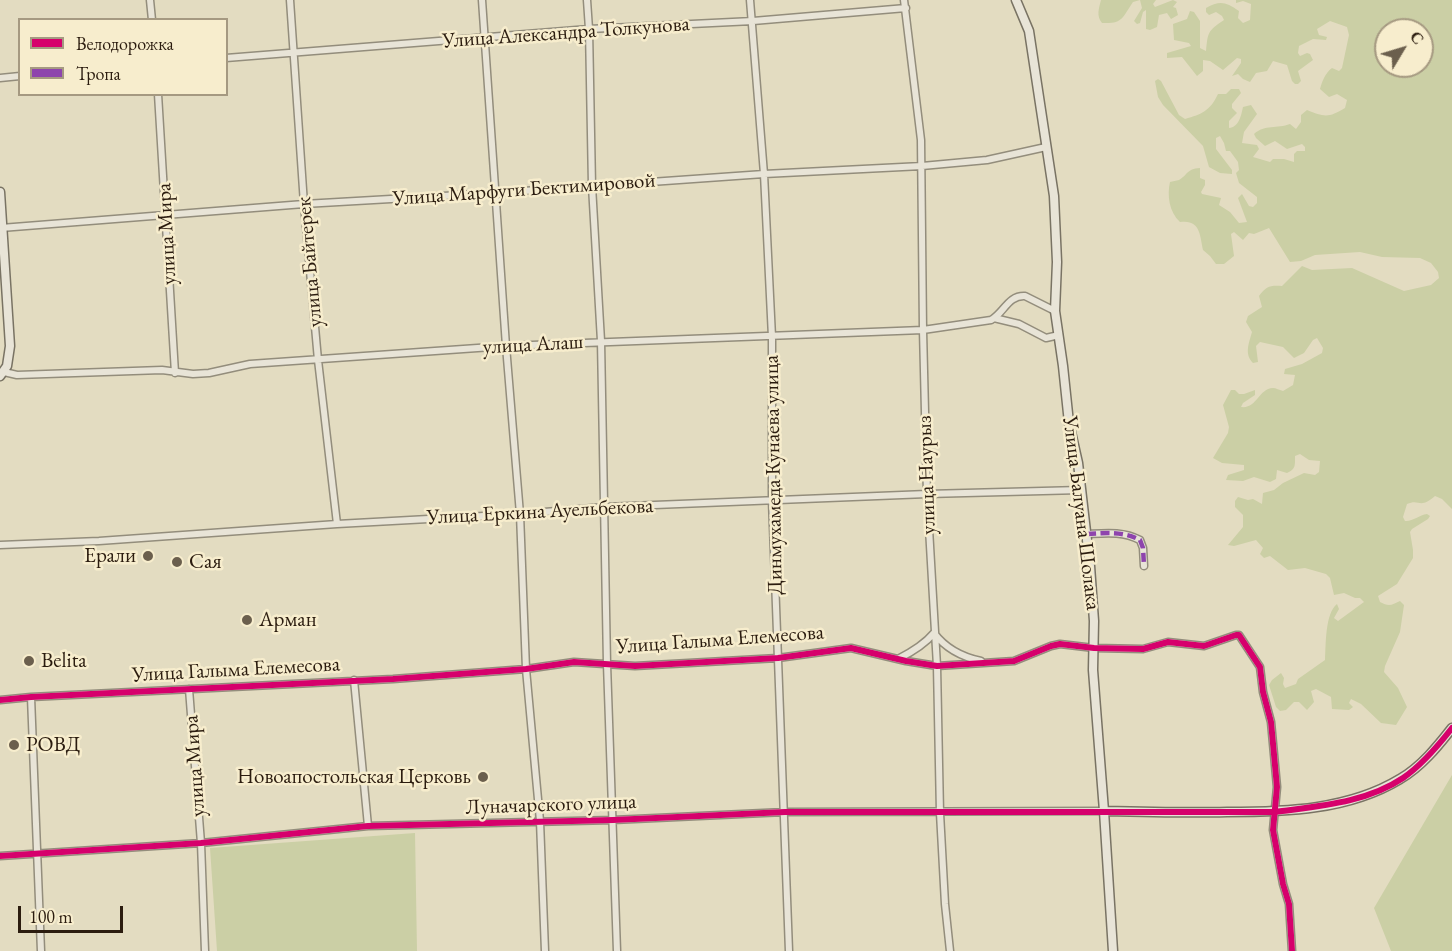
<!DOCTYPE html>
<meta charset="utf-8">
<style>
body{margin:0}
#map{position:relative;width:1452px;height:951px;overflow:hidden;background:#e3dcc1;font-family:"EB Garamond",serif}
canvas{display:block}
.legend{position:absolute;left:18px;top:18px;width:210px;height:78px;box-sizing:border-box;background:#f7edcd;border:2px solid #a59981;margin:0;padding:8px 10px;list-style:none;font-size:18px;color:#2b1c0f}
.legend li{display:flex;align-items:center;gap:12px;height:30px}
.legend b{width:30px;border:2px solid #a59981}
.north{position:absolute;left:1374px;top:18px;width:60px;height:60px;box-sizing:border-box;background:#f7edcd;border:2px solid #a59981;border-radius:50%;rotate:52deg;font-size:16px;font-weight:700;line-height:24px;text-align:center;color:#2b1c0f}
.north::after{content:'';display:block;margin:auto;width:21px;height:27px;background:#6b5f4d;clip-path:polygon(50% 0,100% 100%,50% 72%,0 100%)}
.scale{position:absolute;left:18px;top:906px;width:105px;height:27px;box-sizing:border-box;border:3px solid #2b1c0f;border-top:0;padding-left:8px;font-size:18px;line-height:21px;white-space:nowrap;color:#2b1c0f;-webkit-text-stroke:4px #f7edcd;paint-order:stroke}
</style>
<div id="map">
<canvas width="1452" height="951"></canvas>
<ul class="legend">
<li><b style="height:8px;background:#d6006c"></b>Велодорожка</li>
<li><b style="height:8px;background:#8e44ad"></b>Тропа</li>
</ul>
<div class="north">С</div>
<div class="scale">100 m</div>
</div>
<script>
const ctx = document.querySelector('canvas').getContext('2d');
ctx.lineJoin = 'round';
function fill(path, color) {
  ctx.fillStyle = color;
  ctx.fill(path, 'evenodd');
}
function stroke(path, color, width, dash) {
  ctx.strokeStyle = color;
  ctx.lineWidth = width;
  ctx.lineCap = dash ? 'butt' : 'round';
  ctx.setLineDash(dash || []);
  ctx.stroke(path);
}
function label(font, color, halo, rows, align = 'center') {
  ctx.font = font + ' "EB Garamond",serif';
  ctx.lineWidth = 5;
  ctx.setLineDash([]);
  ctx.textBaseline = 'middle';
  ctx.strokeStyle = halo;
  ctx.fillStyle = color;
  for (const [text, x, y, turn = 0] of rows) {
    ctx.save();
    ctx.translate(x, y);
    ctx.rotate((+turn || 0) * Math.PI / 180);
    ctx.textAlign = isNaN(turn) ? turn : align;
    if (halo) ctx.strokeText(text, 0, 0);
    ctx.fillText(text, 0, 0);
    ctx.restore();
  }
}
const green = new Path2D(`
 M1101,0H1156L1153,4L1155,7L1173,0L1177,2L1173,7L1176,8L1178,15L1171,19L1167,13L1159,15L1157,27L1150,30L1146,29V10L1143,12L1140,23L1137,24L1134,21L1142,8L1140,0L1133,2C1122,18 1123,24 1102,23C1096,16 1099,8 1101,0Z
 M1236,0H1452V509L1442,499L1435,496C1419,510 1420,498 1407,504L1403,517L1405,521C1412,522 1419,515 1427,514L1430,516L1428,519L1412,529L1410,532L1413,550V558L1397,584L1378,596L1380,602C1389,607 1392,605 1400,601L1404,605L1400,632L1385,666L1384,672L1398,688L1407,707L1396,725L1381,723L1361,704L1351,699L1349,703L1353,707L1349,710L1332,709L1331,697L1316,689L1311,691L1314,702L1307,710L1299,702H1294L1286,710L1280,711L1276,707L1269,685L1272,680L1281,673L1284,678L1283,684L1285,688L1296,684L1298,679L1325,660C1326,645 1325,613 1337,604L1339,609L1334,618L1338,621L1364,602L1360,598H1355L1344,593L1334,595L1330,578L1326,574L1305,568L1288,570L1270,556L1264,558L1260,554L1263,548L1256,540L1234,546L1228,545L1243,527V515L1235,507V501L1238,497L1248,500L1253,499L1262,504L1263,493L1274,490L1283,483L1304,473L1315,475L1319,472L1320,461L1309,460L1300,454L1295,456C1295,465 1296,469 1287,473L1277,470L1276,479L1270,482L1254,477L1243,481L1226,480L1228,475L1244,470V465L1222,463L1213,458L1228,433L1229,427L1223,405L1231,390H1235L1239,394H1244L1255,390V395L1243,403L1241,407C1257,409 1258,389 1273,388C1276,388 1279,390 1283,391L1293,385L1295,375L1284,374L1285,369L1302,364L1322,353L1323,348L1317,338L1313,340L1304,353L1294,358L1283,347L1260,342L1256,346L1258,362L1253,363C1244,354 1249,343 1252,332L1246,322L1248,316L1262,307L1259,296C1266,286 1271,285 1282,286L1302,266L1312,270L1352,268L1404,291L1431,285L1439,278L1438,272L1431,263L1420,258L1382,257L1360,252L1315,255L1301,261L1290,262L1269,228L1254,234L1249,233L1243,240L1234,232L1231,234L1234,256L1224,264H1216L1210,256L1203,250C1200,235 1200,219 1180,222C1169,212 1167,195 1170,182C1173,181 1176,181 1179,180C1188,175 1186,169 1200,168V178L1205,180V185L1201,192L1202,194L1221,198L1219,205L1230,212L1239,223L1247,222L1238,198L1242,194L1249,206L1253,207L1257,203V197L1239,183L1236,173L1239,170L1238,162L1230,151H1226L1224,143L1220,136L1216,138V149L1232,170V174L1220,173L1209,167L1203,146L1163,105L1158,97L1155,81L1158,79L1161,81L1179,115L1185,119C1202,114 1210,111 1218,94H1226L1231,89H1239L1241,93L1232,104V108L1237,113L1229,121V128C1239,127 1241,116 1243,107L1251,105L1257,114L1244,132L1242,143L1257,145L1259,149L1253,157L1270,162L1273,159H1284L1294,162V154L1297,151H1305V147L1302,144L1287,149L1275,141L1265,146L1256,138L1254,134C1265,124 1277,129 1290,124L1296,129L1301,122V115L1307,110C1324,117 1329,118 1345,108L1347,100L1337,94L1329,97L1320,89C1322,82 1325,73 1332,68L1339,71L1342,68L1349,35L1347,27L1330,21L1317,29L1319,35L1327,37L1326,40L1313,39L1299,46L1298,53L1300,56L1307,53L1310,54L1313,60L1298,71L1301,81L1298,84H1295L1292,81L1287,65L1273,61L1267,71L1256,73L1250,82L1243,79L1238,74L1232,76L1241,63V59L1237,58L1223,70L1210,61L1203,60V71L1197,76L1182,57L1167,58V53L1191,46L1189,43L1174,40L1173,24L1187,19L1190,11L1194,12L1200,21V48L1206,51C1208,33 1207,31 1224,20L1222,16L1216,12L1209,15L1206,12V8C1220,0 1226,2 1239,11L1238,18L1243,23L1250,20L1251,4L1243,1L1236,3ZM1386,30H1422V66H1386Z
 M1452,775V951H1391L1374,908Z
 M415,833L417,951H217L210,848Z`);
const street = new Path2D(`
 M150,0L152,20
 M290,0L304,204L318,360L337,524
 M482,0L506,346L520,514L526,669L540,821L545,951
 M587,0L589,29L592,186L601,341L607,664L617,951
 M750,0L764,174L772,337V500L789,951
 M904,0L921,140L923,330L927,494L937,666L940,813L945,904L950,951
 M226,58L589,29L753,21L906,8
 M0,78L20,76
 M158,94L175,373
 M1,228L304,204L495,193L764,174L922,166L987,160L1046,147
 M994,318L1019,324L1046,338L1059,335
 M4,372L17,375L162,370L193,374L209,373L250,364L506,346L923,330L991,320C1004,313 1008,295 1025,296L1055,311
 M1087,534C1106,533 1123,531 1140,540L1143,548L1144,566
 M0,545L99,541L337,524L520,514L605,507L927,494L1081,490
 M898,659C912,652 924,645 934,633C946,649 962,657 981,661
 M354,680L368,826
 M189,689L201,843L205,951
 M31,697L41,951
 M0,700L31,697L393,679L526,669L574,662L635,666L778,658L851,648L906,661L937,666L1014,661L1051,646L1060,644L1094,648L1143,649L1168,642L1204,646L1236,635H1239L1260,667L1263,692L1271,722L1277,787L1273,830L1283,884L1289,904L1292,951
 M0,856L201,843L368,826L613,820L785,812L1104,811`);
const secondary = new Path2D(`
 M1016,0L1029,31L1054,196L1057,262L1055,311L1063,366L1069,423L1078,463L1090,566L1094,621L1093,670L1104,811L1113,951
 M0,192L10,346L7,366L0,376
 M1104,811C1145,812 1186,813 1227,812C1286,812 1349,810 1400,779C1421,767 1438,746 1452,728`);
const quiet = new Path2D(`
 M1087,534C1106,533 1123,531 1140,540L1143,548L1144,566`);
const cycleway = new Path2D(`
 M0,700L31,697L393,679L526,669L574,662L635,666L778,658L851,648L906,661L937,666L1014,661L1051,646L1060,644L1094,648L1143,649L1168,642L1204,646L1236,635H1239L1260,667L1263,692L1271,722L1277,787L1273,830L1283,884L1289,904L1292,951
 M0,856L201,843L368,826L613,820L785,812H1275C1318,806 1366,803 1403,778C1422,765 1438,746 1452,728`);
const markers = [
 [148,556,6,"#6b5f4d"],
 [177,562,6,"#6b5f4d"],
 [247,620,6,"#6b5f4d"],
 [29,661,6,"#6b5f4d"],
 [14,745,6,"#6b5f4d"],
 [483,777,6,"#6b5f4d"]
];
const streetNames = [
 ["Улица Александра Толкунова",566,33,-4],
 ["Улица Марфуги Бектимировой",524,190,-4],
 ["улица Мира",167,234,-93],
 ["улица Байтерек",310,262,-95],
 ["улица Алаш",533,345,-3],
 ["Динмухамеда Кунаева улица",774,475,-91],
 ["улица Наурыз",927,475,-92],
 ["Улица Еркина Ауельбекова",540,512,-3],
 ["Улица Балуана Шолака",1081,513,83],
 ["Улица Галыма Елемесова",720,640,-4],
 ["Улица Галыма Елемесова",236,670,-3],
 ["улица Мира",195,766,-94],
 ["Луначарского улица",551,805,-2]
];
const poiNames = [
 ["Ерали",136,556,"right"],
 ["Сая",189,562],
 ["Арман",259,620],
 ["Belita",41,661],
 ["РОВД",26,745],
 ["Новоапостольская Церковь",471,777,"right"]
];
fill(green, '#cbcfa5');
stroke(street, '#938d7c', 9);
stroke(secondary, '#797364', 11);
stroke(street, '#e8e4d7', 6);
stroke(secondary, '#e8e4d7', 8);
stroke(quiet, '#8e44ad', 4.5, [9, 4.5]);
stroke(cycleway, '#d6006c', 6);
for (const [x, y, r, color] of markers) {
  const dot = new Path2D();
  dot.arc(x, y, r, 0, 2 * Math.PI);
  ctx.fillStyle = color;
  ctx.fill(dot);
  stroke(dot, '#f7edcd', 2);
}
label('21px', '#2b1c0f', '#f7edcd', streetNames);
label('21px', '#2b1c0f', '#f7edcd', poiNames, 'left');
</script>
